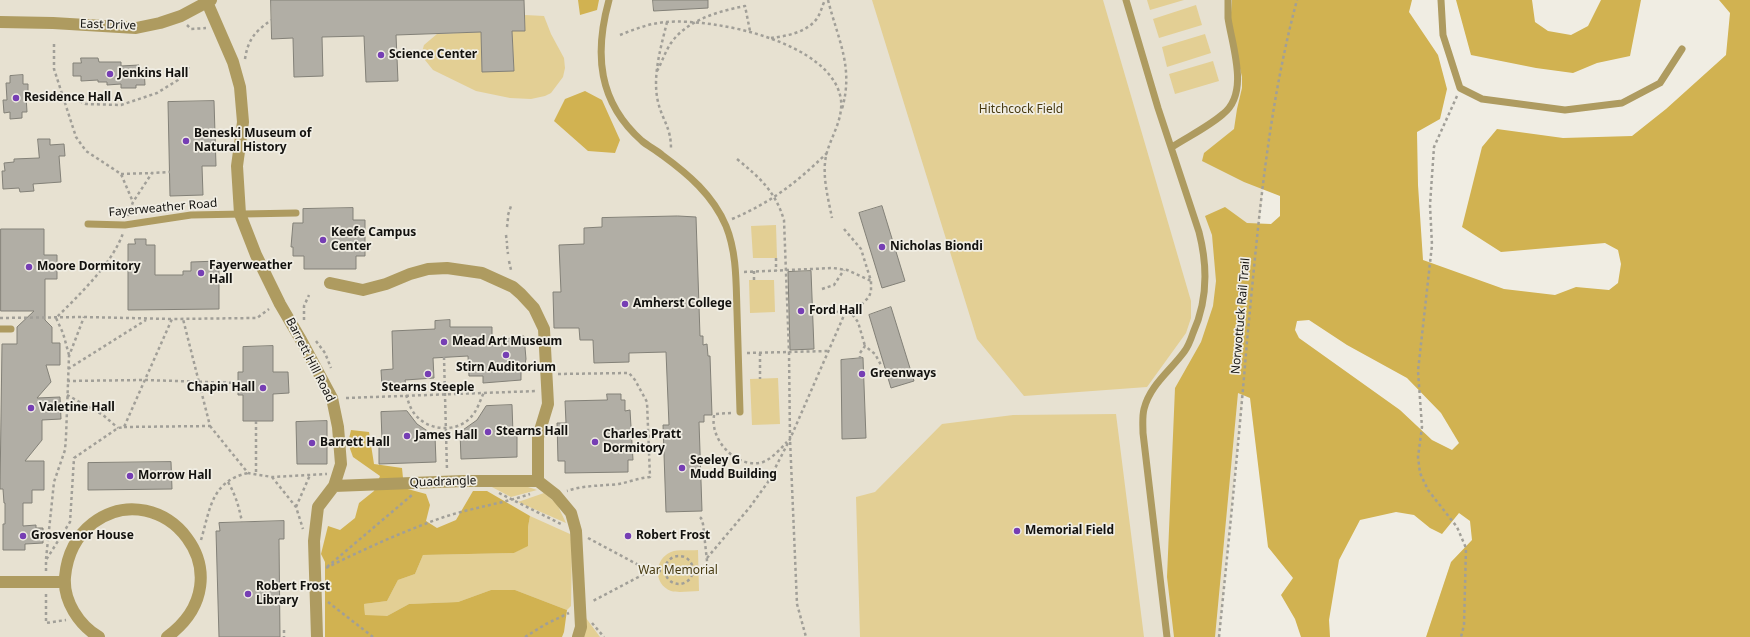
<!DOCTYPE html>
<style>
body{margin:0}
canvas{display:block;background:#f0ede3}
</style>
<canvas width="1750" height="637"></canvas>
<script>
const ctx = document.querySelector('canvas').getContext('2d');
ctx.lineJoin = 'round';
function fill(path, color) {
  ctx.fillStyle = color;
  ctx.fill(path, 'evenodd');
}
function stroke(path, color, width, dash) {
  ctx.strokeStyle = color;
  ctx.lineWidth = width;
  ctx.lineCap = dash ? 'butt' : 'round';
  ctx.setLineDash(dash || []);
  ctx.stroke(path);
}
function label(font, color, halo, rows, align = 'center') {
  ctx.font = font + ' "Noto Sans",sans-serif';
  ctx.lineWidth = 3.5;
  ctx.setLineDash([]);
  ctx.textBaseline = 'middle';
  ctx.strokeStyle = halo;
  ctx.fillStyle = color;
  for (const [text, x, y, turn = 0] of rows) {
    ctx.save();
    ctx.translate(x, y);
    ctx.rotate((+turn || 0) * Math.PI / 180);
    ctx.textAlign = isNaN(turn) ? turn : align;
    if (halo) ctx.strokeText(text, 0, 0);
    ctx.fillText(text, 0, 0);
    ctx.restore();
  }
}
const built = new Path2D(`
 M0,0H1297L1265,167L1219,637H0Z`);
const green = new Path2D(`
 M872,0H1103L1191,301V318L1186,333L1147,387L1024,396L977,339Z
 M1147,0H1184L1150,10Z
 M1196,5L1202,25L1159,38L1153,19Z
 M525,15L544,16L551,34L564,58L565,68L563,77L551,93L545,96L531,99L510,98L476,91L433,70L421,55L424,45L437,34L481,32L482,71L514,70L512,31H525Z
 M1205,34L1211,53L1167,67L1162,47Z
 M1213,61L1219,81L1175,94L1169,74Z
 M776,225L777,258H753L751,226Z
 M749,280H774L775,312L750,313Z
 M778,378L780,424L752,425L750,379Z
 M1116,414L1144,637H860L856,497L875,492L942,424L1013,415Z
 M490,486H525L537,490L511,497Z
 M544,493L557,504L566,523L518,502Z
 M530,516L570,534L572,546L571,606L567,610L515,590H491L458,602L409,604L387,616H365L364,604L387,601L398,580L415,574L423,555L514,553L528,545V527Z
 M698,550L699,591C690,591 679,593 671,591C653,584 654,559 671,552C678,549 690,551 698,550Z
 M583,614L600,637H582Z`);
const forest = new Path2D(`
 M578,0H599L597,10L580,15Z
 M1232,0H1412L1409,12L1438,55L1447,89L1440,119L1417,132L1418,185L1423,260L1504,289L1555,295L1576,287L1609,290L1618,283L1621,264L1618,250L1605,243L1501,252L1462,227L1482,147L1497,129L1563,138L1632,136L1666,109L1726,55L1730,13L1719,0H1750V637H1426L1451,562L1472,540L1470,521L1459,513L1442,534L1430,528L1414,515L1396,512L1360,520L1339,560L1329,620L1330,637H1301L1295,619L1281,595L1293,578L1268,547L1250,398L1238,393L1215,637H1174L1167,577L1175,388L1201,342L1213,306L1216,281L1212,235L1205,216L1225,207L1247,223L1271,224L1280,216V196L1244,182L1202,161L1204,153L1234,129L1237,109L1242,88V77L1230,25ZM1309,320L1347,345L1407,378L1441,413L1459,443L1452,450L1432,440L1400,410L1299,338L1295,330L1297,321Z
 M1456,0H1532L1535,22L1548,31L1571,35L1588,26L1601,0H1641L1630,56L1597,63L1573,73L1536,68L1471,55Z
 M585,91L602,100L620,140L615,153L588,151L554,121L565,99Z
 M351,430L369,432L374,464L402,468L404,488L426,494L430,505L426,521L437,528L456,520L473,491H487L530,516L528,527V546L514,553L423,555L415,574L398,580L387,601L364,604L365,615L387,616L409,604L458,602L491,590H515L567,610L564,632L562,637H325V562L321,554L328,526L340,530L355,518L359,503L374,491L380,476L353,457L348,443Z`);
const building = new Path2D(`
 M271,0H524L525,31H512L514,71L482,72L481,32L396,35L398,81L366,82L364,36L322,37L323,76L294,77L293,38L272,39Z
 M653,0H708V8L654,11Z
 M81,58H98L99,62H121V66L139,65V69H144L145,85H136V88H121V84L107,85V82H98V80L81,81V76H73V63H81Z
 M23,75V84H28V96H26L27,112H22V118L10,119V112L4,113L3,100H7L6,83H10V76Z
 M214,101L216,166H202L203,195L170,196L168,102Z
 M38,139H50V145L64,144L65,156H59L61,182L33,184L34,191L20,192L19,188L3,189L2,171H5L4,163L14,162V159L39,158Z
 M882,206L905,281L882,288L859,213Z
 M353,208V220H365V256H356V269H304V256H293V247H291L293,223H303V209Z
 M678,216L696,217L700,336H703V345L707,344L708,356H710L712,415H704V422H699L702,511L666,512L663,425H669L666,352L629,353V362L594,363L593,340H580L579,328H554L553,292H561L559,245L584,244V228L602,227V218Z
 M1,229H44V255H57V279H45V320L52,327V343H60V365H46L51,382L37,398L60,397L61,419L42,420V440L25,461H44V490H32V503H23V526L36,525V528H43V543L25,544V550H3V524H5V503H4L3,489H0L2,344H17V327L34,311H1Z
 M135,239H146V245H155V275H183V271H191V262L219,261V309L128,310V244H135Z
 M811,271L814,349L790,350L788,272Z
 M891,307L914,381L891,388L869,315Z
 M450,320V327H492V341L524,336L526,359L524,369H521V380L483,383V376H469L468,356L433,358L434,378L405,380L406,386L382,387L381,370L393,369L392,331L435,329V321Z
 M273,346V372H288L289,393L273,394V421H243V395H238V372H243V347Z
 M863,358L866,438L842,439L841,360Z
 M607,394H621V400H625V411L630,410L633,460H628V472L565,473V461H558L557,423H566L565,401L607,400Z
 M512,405L513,434H517V457L461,459L460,432L477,420L486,406Z
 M407,411L417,424L435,436L436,462L379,464V440H382L381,412Z
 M327,421V464H297L296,422Z
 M171,462L172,489L88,490V463Z
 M284,521V539H279L280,637H219L216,531H220L219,523Z`);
const path = new Path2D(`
 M828,0C838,40 854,67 842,109
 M667,22C661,47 652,76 658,102C663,122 671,127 671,149
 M187,25L191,29L206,28
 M620,35C635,29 650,23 667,22C714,18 833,42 841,100C843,119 832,135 827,152C821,173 828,197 832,218
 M771,38C786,36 804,33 815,21C820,16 822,6 825,0
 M54,44V69L76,137L86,151L121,174L133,202
 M245,59C248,39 255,32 271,20
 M657,71C662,62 665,52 671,43C687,20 719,11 745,6L750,31
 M63,94L86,104L121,105L157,93L178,80L189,67
 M1457,96L1434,147L1430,205L1432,245L1418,371L1422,427L1418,457L1420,473L1428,490L1457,527L1466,548L1464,625L1461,637
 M737,159C760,178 775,191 784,220L789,352L827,351
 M121,174L152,173
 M508,215L511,206
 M128,216L133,202L152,173L170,172
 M732,219C772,202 796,183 827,153
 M507,227L508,218
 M844,229L861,249L871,281V291L869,297L852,314
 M506,235L507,243
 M507,246L508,254
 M776,258V271
 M509,261L511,270
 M754,271V280
 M744,272L833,268L847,270L871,281
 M822,289L834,285L844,270
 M823,310L852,314L858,322L865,346
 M0,318L84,317L172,319
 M304,320V306L309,295
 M316,341L325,353L331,368
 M747,353L789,352L790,439L797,604L806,637
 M760,353V379
 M69,355L63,333L56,318C78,296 113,263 123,233
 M444,357L447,471
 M860,359V353L865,346L875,354L881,365
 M68,369L146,320
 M558,374L629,373L635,380L647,402L650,477C639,478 629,482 619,484C601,486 584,485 567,491
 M67,381L145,380L238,383
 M67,395L103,415L118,428
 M406,395C408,400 409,405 412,410C423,430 455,435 471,417C477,411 480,401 484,392
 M346,398L537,391
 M731,413L714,414C714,418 713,422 714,426C717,448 742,469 763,462C773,458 780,449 787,442
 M256,421V474
 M210,426L248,473L272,477L327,474
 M124,427L210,426L183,319
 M272,477L296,507L303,529
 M228,482C236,496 239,507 242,522
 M499,493L563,525
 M296,507L310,475
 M588,538L646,569V573L591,602
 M201,540C210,510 211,481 248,473
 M665 570a14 14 0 1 1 28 0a14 14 0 1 1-28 0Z
 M707,558L750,507L768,482L790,439L845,313
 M46,559L54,482L65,450L66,437L69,356L84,317
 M327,567L412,495
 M326,568C364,549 402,532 441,518C470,508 501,504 530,494
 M693,570H708L703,524L701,518L697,517
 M46,571V560L70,522L74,458L118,428L124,427L172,319L257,318L269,309
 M646,571H665
 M46,594V623L66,620
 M328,602L373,637
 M592,623L604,637
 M284,630V637
 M525,637L546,624L569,613
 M1219,637C1229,538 1239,440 1247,341C1258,227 1267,111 1297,0`);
const lane = new Path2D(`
 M609,0C594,54 598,102 642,141C648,146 656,150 662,155C688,174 713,195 726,226C737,253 736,284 737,312C738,346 739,379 740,412
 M1126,0L1158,108L1199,232C1208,267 1208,300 1193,333C1191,339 1188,347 1184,352C1170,371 1150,385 1144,409C1142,417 1143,426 1143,433L1167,637
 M1441,0L1443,35L1460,88L1482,99L1565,110L1622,103L1660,83L1682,49
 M1172,147C1189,136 1208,127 1223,114C1250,93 1232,46 1228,18C1228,12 1228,6 1228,0
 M88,224L125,225L191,215L296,213
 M0,329H11`);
const street = new Path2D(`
 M207,2L233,62L240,87L243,122L237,166L240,214L256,255L280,304L301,340L332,398L338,427L341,464L334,486L318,507L314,541L317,637
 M0,22L53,23L136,28L160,23L181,16L211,0
 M330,283L363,290L386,284L410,274L428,269L447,268L482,273L513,287L521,294L534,308L544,329L548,404L538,437V481
 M334,486L464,481H538L556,495L571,513L576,531L581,627L578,637
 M0,582H65
 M99,637C79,625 63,601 65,577C67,555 75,537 93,523C162,472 250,576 167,637`);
const markers = [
 [381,55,4,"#763eb4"],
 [110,74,4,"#763eb4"],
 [16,98,4,"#763eb4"],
 [186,141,4,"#763eb4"],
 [323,240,4,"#763eb4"],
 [882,247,4,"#763eb4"],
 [29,267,4,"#763eb4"],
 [201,273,4,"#763eb4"],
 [625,304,4,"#763eb4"],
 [801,311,4,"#763eb4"],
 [444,342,4,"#763eb4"],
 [506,355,4,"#763eb4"],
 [428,374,4,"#763eb4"],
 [862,374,4,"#763eb4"],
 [263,388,4,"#763eb4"],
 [31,408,4,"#763eb4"],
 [488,432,4,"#763eb4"],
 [407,436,4,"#763eb4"],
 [595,442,4,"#763eb4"],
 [312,443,4,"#763eb4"],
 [682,468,4,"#763eb4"],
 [130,476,4,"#763eb4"],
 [1017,531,4,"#763eb4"],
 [23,536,4,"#763eb4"],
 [628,536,4,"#763eb4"],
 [248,594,4,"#763eb4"]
];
const streetNames = [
 ["East Drive",108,25,2],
 ["Fayerweather Road",163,208,-5],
 ["Norwottuck Rail Trail",1241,316,-85],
 ["Barrett Hill Road",310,360,63],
 ["Quadrangle",443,482,-2]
];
const poiNames = [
 ["Science Center",389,55],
 ["Jenkins Hall",118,74],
 ["Residence Hall A",24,98],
 ["Beneski Museum of",194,134],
 ["Natural History",194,148],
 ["Keefe Campus",331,233],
 ["Center",331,247],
 ["Nicholas Biondi",890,247],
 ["Fayerweather",209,266],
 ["Hall",209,280],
 ["Moore Dormitory",37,267],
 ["Amherst College",633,304],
 ["Ford Hall",809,311],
 ["Mead Art Museum",452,342],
 ["Stirn Auditorium",506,368,"center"],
 ["Greenways",870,374],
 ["Chapin Hall",255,388,"right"],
 ["Stearns Steeple",428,388,"center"],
 ["Valetine Hall",39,408],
 ["Stearns Hall",496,432],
 ["Charles Pratt",603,435],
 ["Dormitory",603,449],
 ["James Hall",415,436],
 ["Barrett Hall",320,443],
 ["Seeley G",690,461],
 ["Mudd Building",690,475],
 ["Morrow Hall",138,476],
 ["Memorial Field",1025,531],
 ["Grosvenor House",31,536],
 ["Robert Frost",636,536],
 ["Robert Frost",256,587],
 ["Library",256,601]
];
const parkNames = [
 ["Hitchcock Field",1021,110],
 ["War Memorial",678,571]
];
fill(built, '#e7e1d1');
fill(green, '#e3cf94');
fill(forest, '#d1b251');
fill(building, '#b1aea5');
stroke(building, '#838178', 1);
stroke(path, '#a19f98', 2.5, [3, 3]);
stroke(lane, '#ae9b60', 7);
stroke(street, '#ae9b60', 12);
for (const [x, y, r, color] of markers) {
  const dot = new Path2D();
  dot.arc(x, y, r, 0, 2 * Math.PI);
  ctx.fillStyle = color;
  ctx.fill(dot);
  stroke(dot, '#f0ede3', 1.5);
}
label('12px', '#12110e', '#f0ede3', streetNames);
label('bold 12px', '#12110e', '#f0ede3', poiNames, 'left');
label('12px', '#473a10', '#f0ede3', parkNames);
</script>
